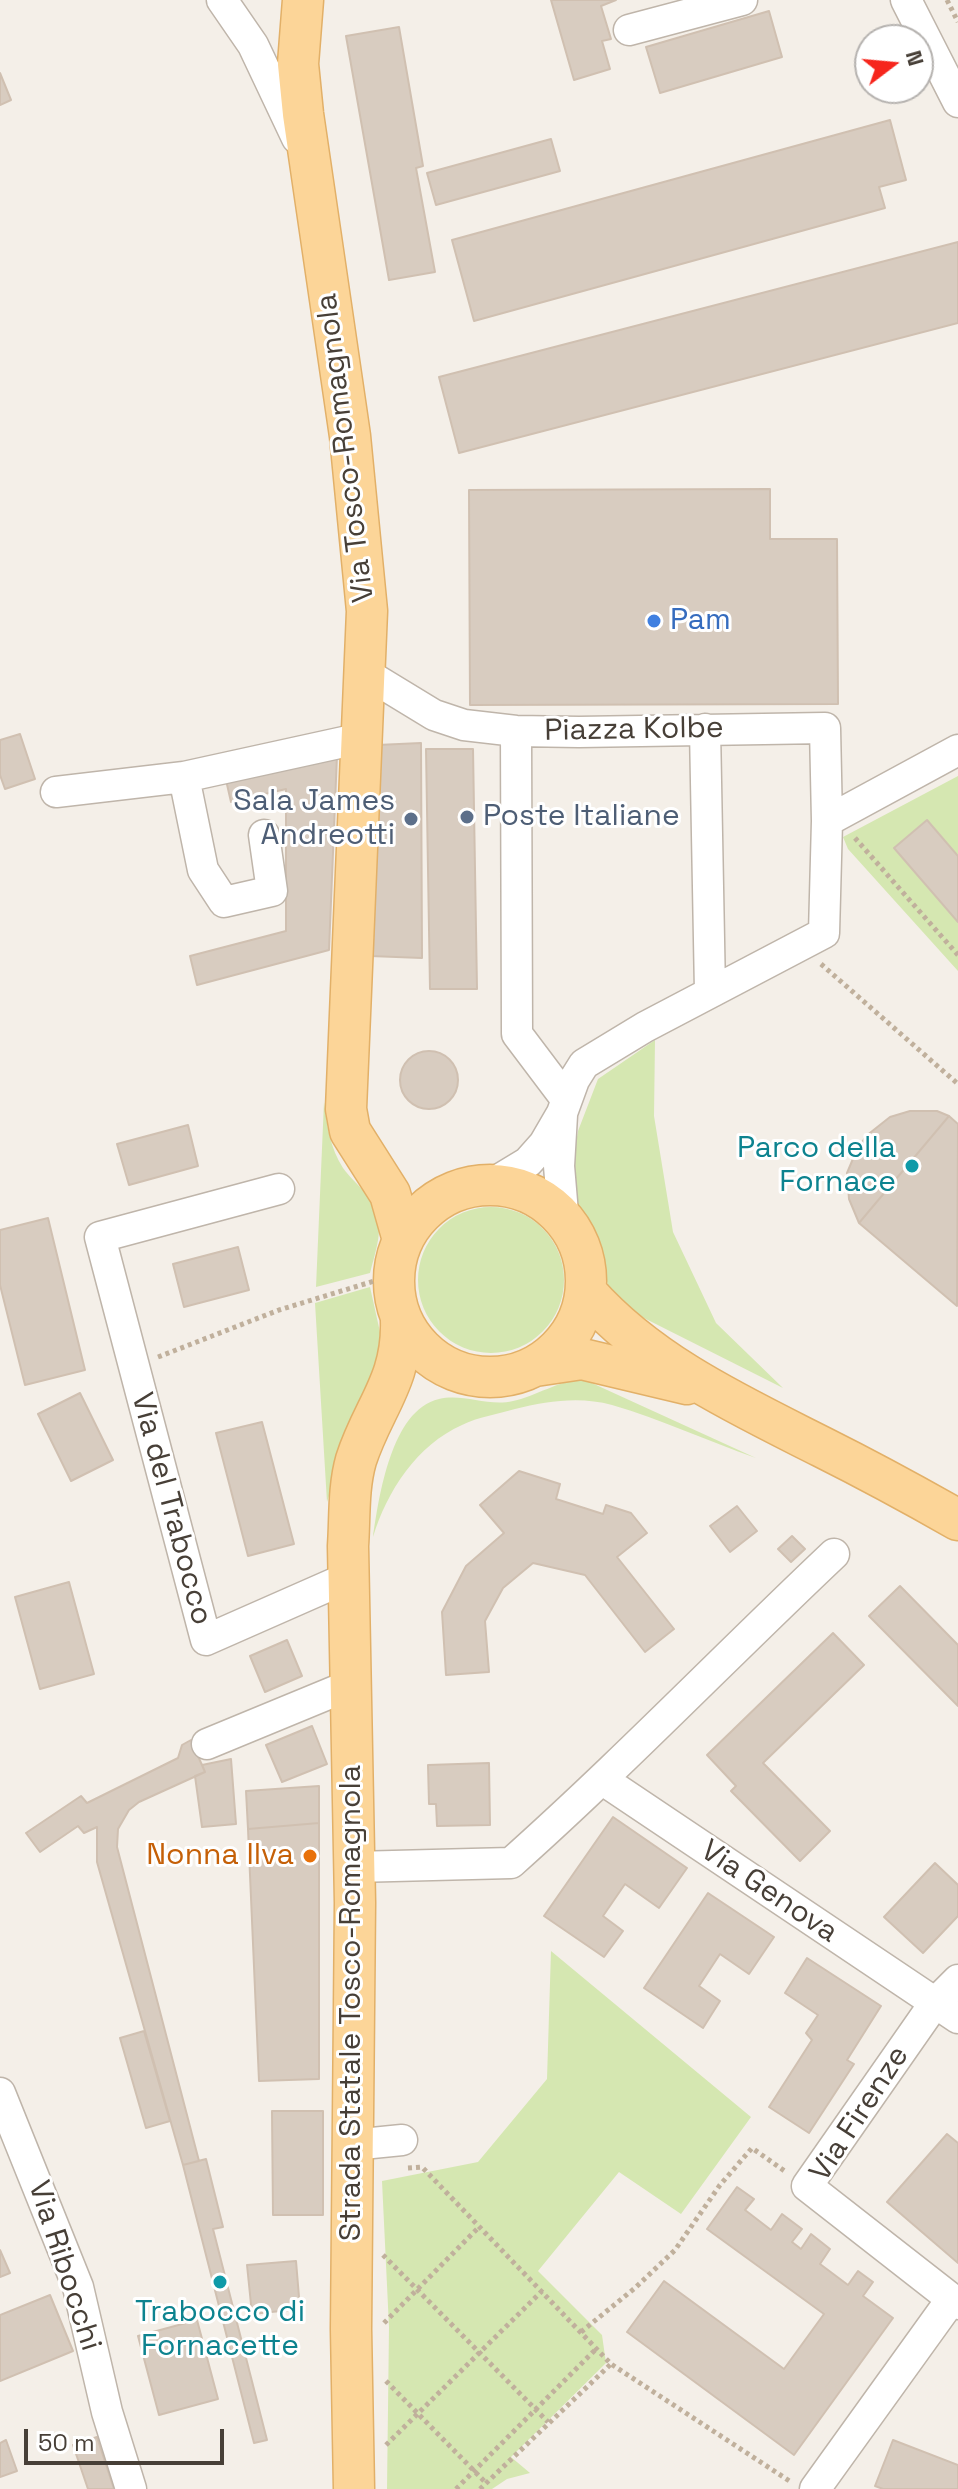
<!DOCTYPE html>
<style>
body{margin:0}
#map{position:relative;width:958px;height:2489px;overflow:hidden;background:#f4efe8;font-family:"Space Grotesk",sans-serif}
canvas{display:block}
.north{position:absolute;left:854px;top:24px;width:80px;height:80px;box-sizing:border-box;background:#fff;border:2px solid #b5b2af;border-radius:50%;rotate:74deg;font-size:22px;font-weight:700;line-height:32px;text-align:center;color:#473f37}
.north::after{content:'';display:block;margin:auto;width:28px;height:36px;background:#f6261d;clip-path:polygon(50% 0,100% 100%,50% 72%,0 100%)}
.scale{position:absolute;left:24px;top:2429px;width:200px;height:36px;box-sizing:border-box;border:4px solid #473f37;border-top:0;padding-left:10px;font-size:24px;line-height:28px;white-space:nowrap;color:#473f37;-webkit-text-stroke:6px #fff;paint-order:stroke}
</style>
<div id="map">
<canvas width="958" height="2489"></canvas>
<div class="north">N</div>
<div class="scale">50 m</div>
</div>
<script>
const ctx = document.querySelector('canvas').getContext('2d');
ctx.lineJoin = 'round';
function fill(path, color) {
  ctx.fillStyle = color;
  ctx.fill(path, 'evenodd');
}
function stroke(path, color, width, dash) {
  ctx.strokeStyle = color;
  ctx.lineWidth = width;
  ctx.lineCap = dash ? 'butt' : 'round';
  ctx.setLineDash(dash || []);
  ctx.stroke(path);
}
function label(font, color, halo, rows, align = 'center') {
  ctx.font = font + ' "Space Grotesk",sans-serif';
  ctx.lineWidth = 6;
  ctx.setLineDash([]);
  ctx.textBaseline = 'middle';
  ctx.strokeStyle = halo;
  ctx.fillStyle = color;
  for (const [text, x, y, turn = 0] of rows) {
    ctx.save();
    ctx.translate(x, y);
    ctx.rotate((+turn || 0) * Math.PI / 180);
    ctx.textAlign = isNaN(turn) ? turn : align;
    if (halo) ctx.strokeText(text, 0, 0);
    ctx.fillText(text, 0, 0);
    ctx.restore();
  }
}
const green = new Path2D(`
 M958,776V971L848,849L843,837Z
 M655,1040L654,1116L673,1232L716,1323L783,1388L622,1307L611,1296L599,1252L569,1185L578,1131L598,1079Z
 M324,1102C327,1125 330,1148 343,1168C356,1186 373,1194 378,1218C382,1235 374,1256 370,1273L316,1287Z
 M418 1280a73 73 0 1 1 146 0a73 73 0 1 1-146 0Z
 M370,1287L384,1350L345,1444L327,1502L315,1303Z
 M583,1379L756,1458C708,1441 660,1419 612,1405C580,1396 547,1401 515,1409C498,1414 478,1417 462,1425C417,1445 387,1491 373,1537C379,1497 391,1410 439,1399C463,1393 488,1407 513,1401C537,1396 557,1381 583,1379Z
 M551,1951L751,2117L681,2214L619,2172L538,2271L602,2335L606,2363L511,2457L530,2473L507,2479L492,2489H387L389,2327L382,2181L478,2162L547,2079Z`);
const building = new Path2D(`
 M551,0H616L601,6L611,39L602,41L610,69L574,80Z
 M769,11L782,57L660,93L646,47Z
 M399,27L423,166L416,168L435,272L389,280L346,36Z
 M0,73L11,100L0,105Z
 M890,120L906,180L879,187L885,208L474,321L452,240Z
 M551,139L560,171L436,205L427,173Z
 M958,242V323L459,453L439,377Z
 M770,489V539H837L838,704L470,705L469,490Z
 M20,734L35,779L5,789L0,775V740Z
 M421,743L422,958L370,956L377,745Z
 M426,749H473L477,989H430Z
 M337,755L329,950L197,985L190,956L286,931V789L231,802L226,780Z
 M927,820L958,856V922L894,848Z
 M400 1080a29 29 0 1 1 58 0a29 29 0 1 1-58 0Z
 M910,1111H937L949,1116L859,1223L849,1199L847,1173L855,1154L866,1136L890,1117Z
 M949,1116L958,1124L957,1306L859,1223Z
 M188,1125L198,1166L129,1185L117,1144Z
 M48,1218L85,1370L25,1385L0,1285V1230Z
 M238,1247L249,1290L184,1307L173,1264Z
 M80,1393L113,1460L71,1481L38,1414Z
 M262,1422L294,1544L248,1556L216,1433Z
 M519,1471L560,1484L556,1499L603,1514L606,1505L631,1513L647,1533L617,1557L674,1629L645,1652L585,1575L533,1563L503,1588L485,1621L489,1672L446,1675L442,1612L466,1566L504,1533L480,1505Z
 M737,1506L757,1531L730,1552L710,1526Z
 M792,1536L805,1549L791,1562L778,1549Z
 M69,1582L94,1674L40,1689L15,1597Z
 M900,1586L958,1645V1706L869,1616Z
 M833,1633L864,1665L763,1763L830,1831L800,1861L731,1791L736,1786L707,1755Z
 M287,1640L302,1676L265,1692L250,1656Z
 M312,1726L327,1764L282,1782L266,1745Z
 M191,1740L205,1772L139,1802L129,1810L118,1829L117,1847L199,2161L183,2165L97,1862V1827L84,1833L78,1826L40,1852L26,1833L81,1796L87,1803L178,1758L182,1745Z
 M231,1759L236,1824L202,1827L195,1776L205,1772L202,1765Z
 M489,1763L490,1825L437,1826L436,1804H429L428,1765Z
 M319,1786V1823L248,1829L246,1791Z
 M613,1817L687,1868L659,1908L625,1884L603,1916L623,1931L604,1957L544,1916Z
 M319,1823V2079L259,2081L248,1829Z
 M935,1863L958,1885V1916L923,1953L884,1917Z
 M708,1893L774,1937L749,1974L720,1954L699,1986L720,2001L703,2028L644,1988Z
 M807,1958L881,2006L847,2060L854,2064L809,2133L769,2107L812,2040L806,2033L818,2015L785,1993Z
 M144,2031L170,2121L146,2128L120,2038Z
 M272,2111H323V2215H273Z
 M947,2134L958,2143V2263L887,2202Z
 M206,2159L223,2227L213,2229L267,2440L254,2443L183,2165Z
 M737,2187L754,2199L745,2210L771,2230L782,2214L802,2229L792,2242L801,2249L811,2234L830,2249L820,2264L848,2285L858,2271L873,2282L863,2296L893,2318L794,2455L627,2332L664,2281L784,2369L824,2314L707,2229Z
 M0,2250L10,2273L0,2277Z
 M296,2261L300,2309L252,2314L247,2265Z
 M50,2295L73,2351L0,2381V2315Z
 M197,2320L218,2399L159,2415L138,2336Z
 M97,2437L114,2489H88L73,2445Z
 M6,2440L17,2471L0,2477V2443Z
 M893,2440L958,2465V2489H883L875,2486Z`);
const path = new Path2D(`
 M947,0L958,22
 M855,838L958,955
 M821,964L958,1084
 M158,1357L279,1310L394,1275
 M408,2168L422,2167L611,2364L791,2482
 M383,2255L548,2422
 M384,2323L479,2227
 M581,2332L635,2288L675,2250L720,2185L752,2148L786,2172
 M386,2381L486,2483
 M386,2445L542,2291
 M456,2489L597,2348
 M480,2489L611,2364`);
const minor = new Path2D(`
 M222,0L253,45L297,138
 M906,0L958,102
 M629,30L742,0
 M365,673L434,715L464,725L516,731L579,732L825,728L827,821L824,933L645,1027L584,1064L574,1080L562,1113L544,1144L528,1162L490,1185
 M705,729L710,992
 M516,731L517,1034L566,1099
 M56,792L184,777
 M827,821L958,750
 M264,835L272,891L224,902L203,870L184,777L362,738
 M562,1115L559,1166L563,1213
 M279,1189L100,1237L206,1640L349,1577
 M207,1744L350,1685
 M603,1780L958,2018
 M354,1867L511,1863C622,1764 726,1656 834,1554
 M958,1980L934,2004L807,2186L958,2304
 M0,2093L78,2287L107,2412L131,2489
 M352,2145L402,2140
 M815,2489L951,2300`);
const major = new Path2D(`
 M303,0L298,64L303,114L350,436L367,611L346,1109L350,1131L390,1194L403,1240
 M394 1281a96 96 0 1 1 192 0a96 96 0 1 1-192 0Z
 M587,1293C650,1364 739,1405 822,1447C868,1470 914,1495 958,1520
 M535,1366L582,1359L687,1384
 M354,2489L351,2329L355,1903L348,1546C350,1518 348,1488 356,1460C373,1407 403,1381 401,1320`);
const markers = [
 [654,621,8,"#3f7fe0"],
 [467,817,8,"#5c6f8a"],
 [411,819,8,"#5c6f8a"],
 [912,1166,8,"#0f9aa8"],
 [310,1856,8,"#e8710a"],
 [220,2282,8,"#0f9aa8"]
];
const streetNames = [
 ["Via Tosco-Romagnola",346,448,-97],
 ["Piazza Kolbe",634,730,-1],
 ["Via del Trabocco",171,1509,75],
 ["Via Genova",769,1892,34],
 ["Strada Statale Tosco-Romagnola",352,2003,-90],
 ["Via Firenze",860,2114,-57],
 ["Via Ribocchi",64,2266,72]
];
const shopNames = [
 ["Pam",670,621]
];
const serviceNames = [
 ["Sala James",395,802],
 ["Andreotti",395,836],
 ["Poste Italiane",483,817,"left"]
];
const cultureNames = [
 ["Parco della",896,1149],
 ["Fornace",896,1183],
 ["Trabocco di",220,2313,"center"],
 ["Fornacette",220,2347,"center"]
];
const foodNames = [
 ["Nonna Ilva",294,1856]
];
fill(green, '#d5e7b1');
fill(building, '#d8ccc0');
stroke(building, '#d0c0b1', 2);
stroke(minor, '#bfb5aa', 33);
stroke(major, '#e2b068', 43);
stroke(path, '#c0b09c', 5, [4, 4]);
stroke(minor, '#fff', 30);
stroke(major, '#fcd598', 40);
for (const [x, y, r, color] of markers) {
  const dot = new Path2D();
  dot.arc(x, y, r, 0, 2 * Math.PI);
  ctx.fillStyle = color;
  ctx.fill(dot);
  stroke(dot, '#fff', 3);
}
label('30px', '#473f37', '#fff', streetNames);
label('30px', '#366cbe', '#fff', shopNames, 'left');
label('30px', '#4e5e75', '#fff', serviceNames, 'right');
label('30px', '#0d838f', '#fff', cultureNames, 'right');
label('30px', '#c56008', '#fff', foodNames, 'right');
</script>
